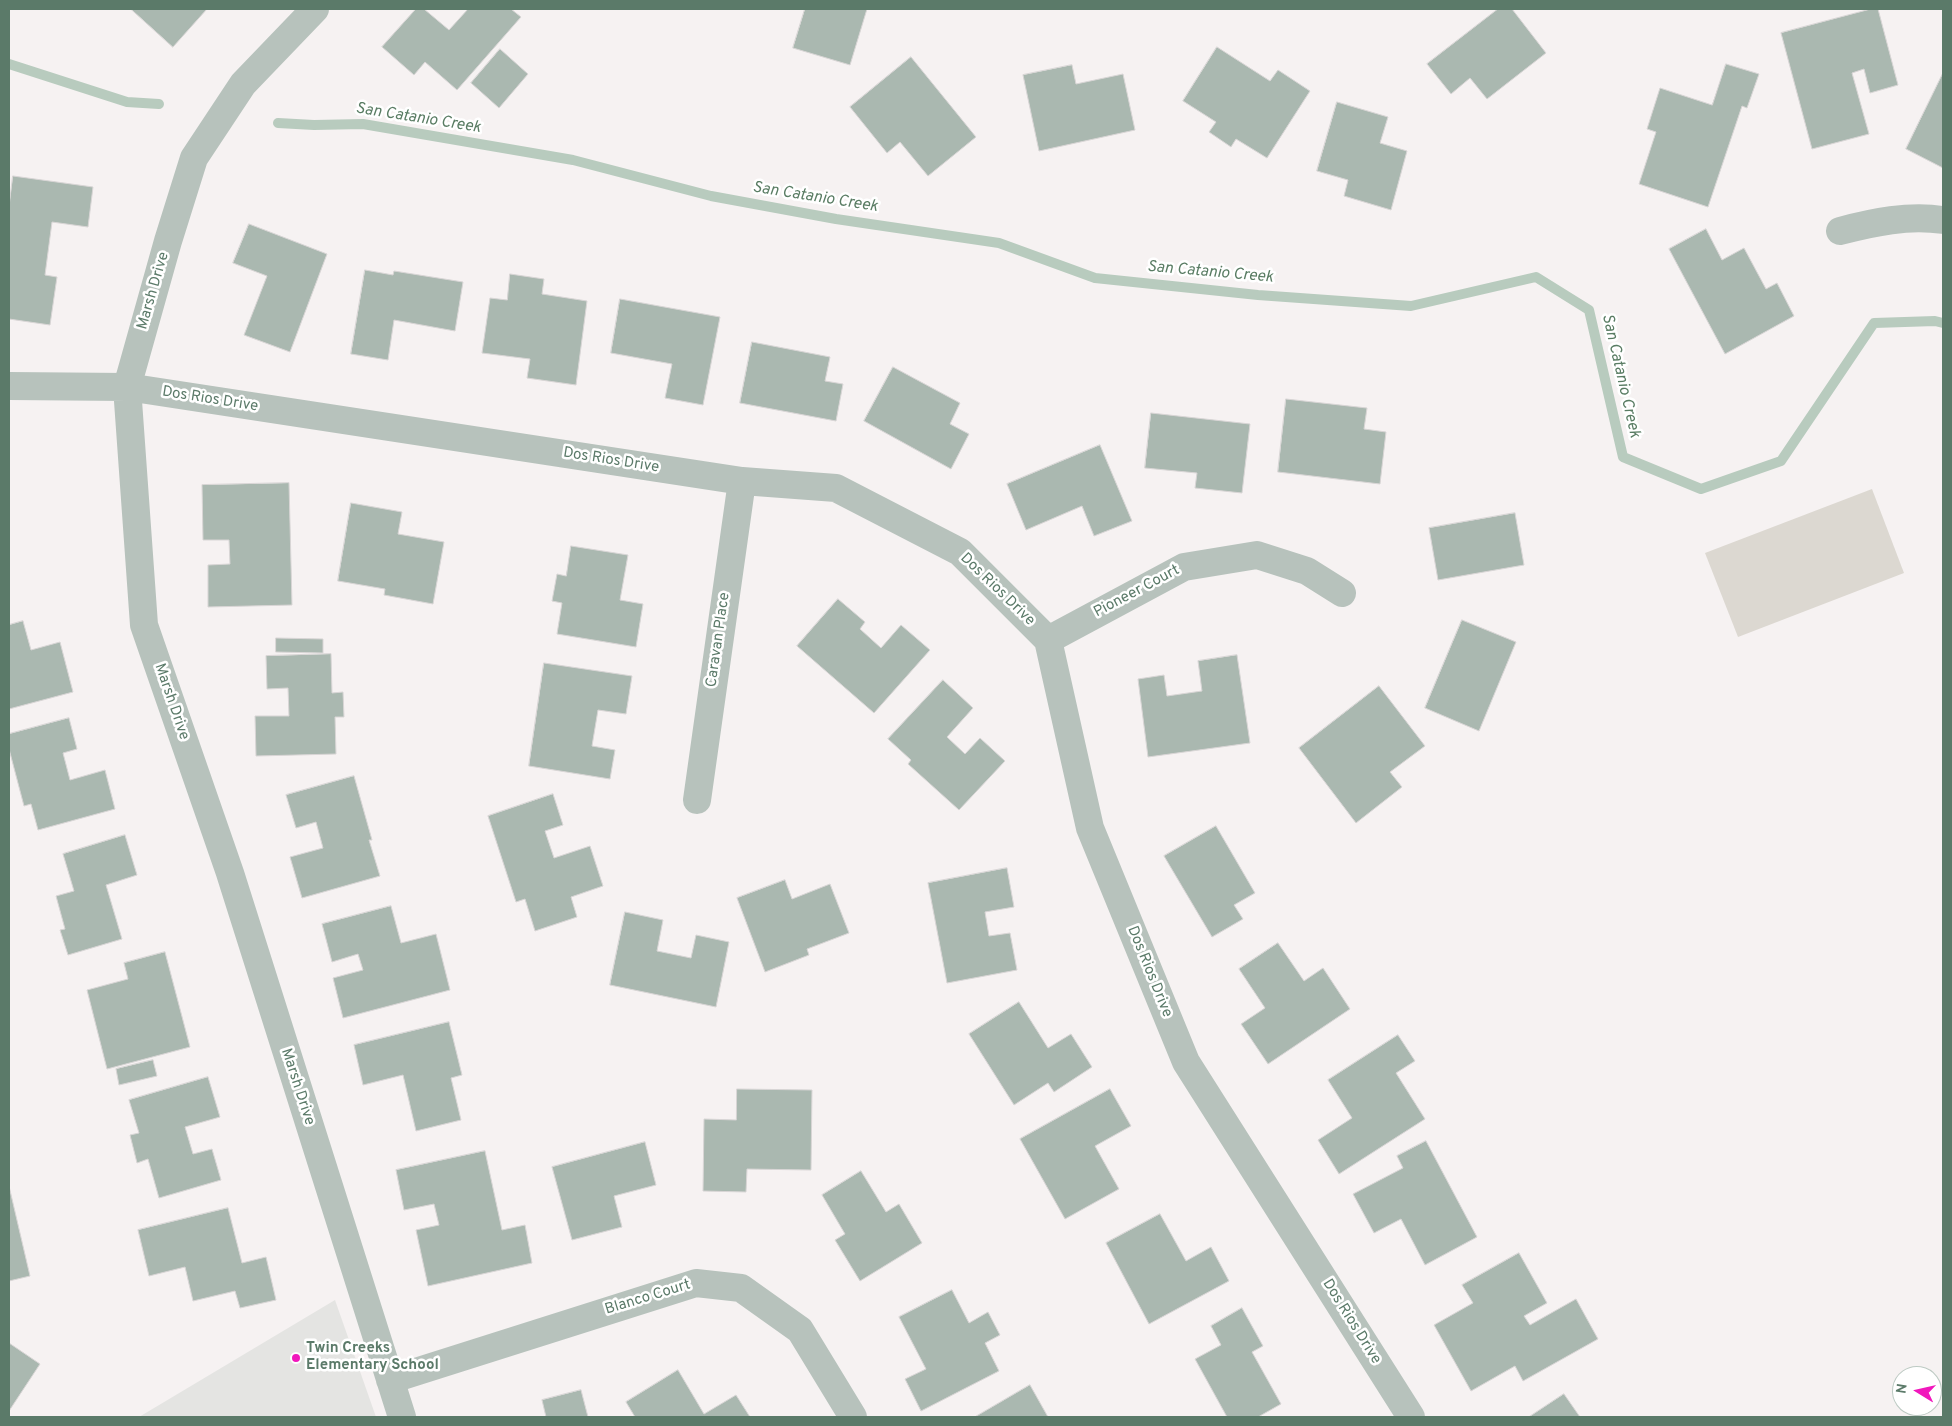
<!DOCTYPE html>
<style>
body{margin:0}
#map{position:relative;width:1952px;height:1426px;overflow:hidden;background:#f6f2f2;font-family:Overpass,sans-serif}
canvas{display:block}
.frame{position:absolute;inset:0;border:10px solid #5b7a69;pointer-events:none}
.north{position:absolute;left:1892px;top:1366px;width:50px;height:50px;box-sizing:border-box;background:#fff;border:1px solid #bdcac3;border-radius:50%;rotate:279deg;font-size:14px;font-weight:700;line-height:20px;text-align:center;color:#5b7a69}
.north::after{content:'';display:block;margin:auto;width:18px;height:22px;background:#f117bc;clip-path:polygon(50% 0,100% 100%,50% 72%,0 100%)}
</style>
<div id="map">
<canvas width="1952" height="1426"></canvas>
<div class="frame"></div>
<div class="north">N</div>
</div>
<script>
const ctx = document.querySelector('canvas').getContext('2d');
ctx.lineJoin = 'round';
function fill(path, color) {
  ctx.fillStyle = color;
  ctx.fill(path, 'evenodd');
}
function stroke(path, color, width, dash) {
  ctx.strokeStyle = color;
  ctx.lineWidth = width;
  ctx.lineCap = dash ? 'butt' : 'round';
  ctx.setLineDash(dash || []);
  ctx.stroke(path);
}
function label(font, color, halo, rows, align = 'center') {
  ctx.font = font + ' Overpass,sans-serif';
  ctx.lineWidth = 5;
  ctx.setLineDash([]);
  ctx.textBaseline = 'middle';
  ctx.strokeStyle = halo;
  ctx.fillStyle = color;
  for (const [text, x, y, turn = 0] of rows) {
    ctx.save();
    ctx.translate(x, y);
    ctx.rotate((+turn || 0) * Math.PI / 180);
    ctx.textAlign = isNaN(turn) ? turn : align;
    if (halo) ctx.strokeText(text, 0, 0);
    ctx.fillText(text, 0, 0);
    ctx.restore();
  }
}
const built = new Path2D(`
 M335,1300L376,1417H139Z`);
const green = new Path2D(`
 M1872,489L1904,573L1738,637L1705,553Z`);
const stream = new Path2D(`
 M9,64L127,102L159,104
 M278,123L314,125L363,124L573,160L711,196L836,219L999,243L1095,278L1258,295L1411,306L1536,277L1589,310L1623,457L1701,489L1781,461L1874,323L1935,321L1943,323`);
const building = new Path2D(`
 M131,9H207L173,47Z
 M416,9H424L449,30L468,9H511L521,17L457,90L425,62L414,75L382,47Z
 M805,9H867L850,65L793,48Z
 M1498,9H1512L1546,53L1487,99L1470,78L1451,94L1427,64Z
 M1871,9H1878L1898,85L1870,93L1864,69L1852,73L1869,134L1812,149L1781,33Z
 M1217,47L1270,81L1278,70L1310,91L1267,158L1236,139L1231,147L1209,132L1216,122L1183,101Z
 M500,49L528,74L499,108L471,83Z
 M911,57L976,137L928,176L900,142L887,153L850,107Z
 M1726,64L1759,74L1747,108L1742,106L1708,207L1639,184L1656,132L1647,129L1660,88L1712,105Z
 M1072,65L1076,84L1123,74L1135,130L1039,151L1023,75Z
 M1943,73V168L1906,149Z
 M1337,102L1388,117L1380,143L1407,151L1391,210L1344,196L1348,180L1317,171Z
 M13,176L93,187L88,227L52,222L45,275L57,277L50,325L9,319V207Z
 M249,224L327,254L290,352L244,335L267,276L233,263Z
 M1706,229L1722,260L1744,248L1766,289L1777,283L1794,316L1725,354L1669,249Z
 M365,270L393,275L394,271L463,282L455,331L394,320L388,360L351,354Z
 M510,274L544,279L542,294L587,301L576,385L527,378L530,359L482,353L490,298L507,300Z
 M620,299L720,317L703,405L665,398L672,364L611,353Z
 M752,342L830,357L825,381L843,384L836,421L740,403Z
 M893,367L960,403L950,424L969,434L951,469L864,421Z
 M1286,399L1367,408L1364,429L1386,432L1380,484L1278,472Z
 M1151,413L1250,424L1242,493L1195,488L1197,473L1145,468Z
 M1100,445L1132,521L1094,536L1082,506L1026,530L1007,484Z
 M289,483L292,605L208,607V565L230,564L229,540H203L202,485Z
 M351,503L402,512L398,534L444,542L433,604L384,595L385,589L338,581Z
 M1515,513L1524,565L1438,580L1429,528Z
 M571,546L628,555L620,600L643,604L636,647L557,634L562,603L552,601L557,574L566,576Z
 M838,599L865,622L860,629L881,648L901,625L930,650L874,713L797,646Z
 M1462,620L1516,642L1479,731L1425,708Z
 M23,621L31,650L60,642L73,692L9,709V625Z
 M276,638L323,639V653L276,652Z
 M331,654L332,693L343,692L344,717H335L336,754L256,756L255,716H289L288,688L267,689L266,656Z
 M1237,655L1250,743L1148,757L1138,679L1164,675L1167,696L1202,691L1198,661Z
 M544,663L632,676L626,714L598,710L592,746L615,750L610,779L529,766Z
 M943,680L973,708L947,737L965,754L980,738L1005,761L959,810L908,764L911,760L888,739Z
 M1379,686L1425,746L1390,772L1402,787L1356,823L1299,748Z
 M69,718L77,749L63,753L70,780L105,770L115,809L38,830L31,804L24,806L9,749V734Z
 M354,776L372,840H369L380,876L302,898L290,857L323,848L316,822L296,828L286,795Z
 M553,794L563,825L545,831L554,858L590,846L603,886L571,897L577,917L535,931L525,899L516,902L488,816Z
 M1216,826L1255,893L1234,905L1243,919L1212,937L1164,856Z
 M125,835L137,875L106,885L122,939L68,955L60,930L65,929L56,896L74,891L63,854Z
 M1007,868L1014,907L985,912L989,936L1010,933L1017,970L947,983L928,883Z
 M785,880L792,899L830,884L849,933L807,949L809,955L765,972L737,898Z
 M391,906L401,943L436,934L450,990L343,1018L333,978L363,970L358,954L332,962L322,924Z
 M625,912L663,920L657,951L691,958L696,935L729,942L716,1007L610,985Z
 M1278,943L1304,981L1323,968L1350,1009L1268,1064L1241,1024L1265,1008L1239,969Z
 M165,952L190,1047L107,1069L87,990L128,979L124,963Z
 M1019,1002L1048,1048L1071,1034L1092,1067L1054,1092L1048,1083L1014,1105L969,1034Z
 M449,1022L462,1075L451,1078L461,1120L416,1131L403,1075L363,1085L354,1045Z
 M1398,1035L1415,1061L1396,1073L1425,1119L1339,1174L1318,1140L1352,1118L1328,1080Z
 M153,1060L157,1076L119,1085L116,1069Z
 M208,1077L220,1117L185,1127L193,1154L212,1149L221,1180L159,1198L148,1159L137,1163L130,1135L139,1133L129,1100Z
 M737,1089L812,1090L811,1170L747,1169L746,1192L703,1191L704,1119L736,1120Z
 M1110,1089L1131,1126L1095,1146L1119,1189L1065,1219L1020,1139Z
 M1426,1141L1477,1237L1425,1265L1401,1219L1374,1233L1353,1194L1403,1168L1397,1156Z
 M645,1142L656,1185L614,1196L622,1227L572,1240L552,1167Z
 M485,1151L502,1230L525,1225L532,1263L428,1286L416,1230L439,1225L434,1204L404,1210L396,1170Z
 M861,1171L886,1212L899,1204L922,1243L860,1281L835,1240L845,1234L822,1195Z
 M9,1186L30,1276L9,1281Z
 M228,1208L242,1263L266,1257L276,1300L240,1308L235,1291L193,1301L185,1267L149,1276L138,1230Z
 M1160,1214L1186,1261L1211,1247L1229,1281L1149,1324L1106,1243Z
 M1519,1253L1547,1303L1524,1316L1530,1325L1576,1299L1598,1339L1523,1381L1515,1366L1471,1391L1434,1325L1473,1303L1462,1285Z
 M952,1290L969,1323L988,1312L1000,1335L985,1343L999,1371L921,1411L905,1379L926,1369L899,1317Z
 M1242,1308L1263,1346L1252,1352L1281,1404L1258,1417H1227L1195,1359L1221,1345L1211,1326Z
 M9,1343L40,1364L9,1411Z
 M678,1370L704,1414L736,1395L750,1417H635L626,1402Z
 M1030,1385L1048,1417H975Z
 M581,1390L588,1417H546L542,1400Z
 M1564,1394L1580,1417H1529Z`);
const minor = new Path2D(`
 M315,9L243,84L194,158L168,241L127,387L144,625L230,873L402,1417
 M1840,231C1874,222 1908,215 1943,220
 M9,386L127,387L742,481L836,488L960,552L1048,640L1090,828L1186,1062L1411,1417
 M1048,640L1184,567L1257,555L1307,571L1342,593
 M697,800L742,481
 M390,1380L696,1283L741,1288L800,1330L853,1417`);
const markers = [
 [296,1358,5,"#f117bc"]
];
const streetNames = [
 ["Marsh Drive",154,291,-74],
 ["Dos Rios Drive",210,400,9],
 ["Dos Rios Drive",611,461,9],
 ["Dos Rios Drive",997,590,44],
 ["Pioneer Court",1137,592,-28],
 ["Caravan Place",719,640,-82],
 ["Marsh Drive",171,702,71],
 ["Dos Rios Drive",1149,972,68],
 ["Marsh Drive",297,1087,72],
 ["Blanco Court",648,1298,-17],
 ["Dos Rios Drive",1351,1322,58]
];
const poiNames = [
 ["Twin Creeks",306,1349],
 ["Elementary School",306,1366]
];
const waterNames = [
 ["San Catanio Creek",418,119,9],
 ["San Catanio Creek",815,198,9],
 ["San Catanio Creek",1210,273,5],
 ["San Catanio Creek",1620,376,77]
];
fill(built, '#e4e4e2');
fill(green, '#dcd8d1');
stroke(stream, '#b8cbbe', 10);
fill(building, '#aab8b0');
stroke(building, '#d8d5d5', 1);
stroke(minor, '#b7c2bc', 28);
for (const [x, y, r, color] of markers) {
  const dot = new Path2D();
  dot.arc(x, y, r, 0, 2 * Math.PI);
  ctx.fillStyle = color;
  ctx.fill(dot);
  stroke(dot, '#fff', 2);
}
label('15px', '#5b7a69', '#fff', streetNames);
label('bold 15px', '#5b7a69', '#fff', poiNames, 'left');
label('italic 16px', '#597c63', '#fff', waterNames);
</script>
